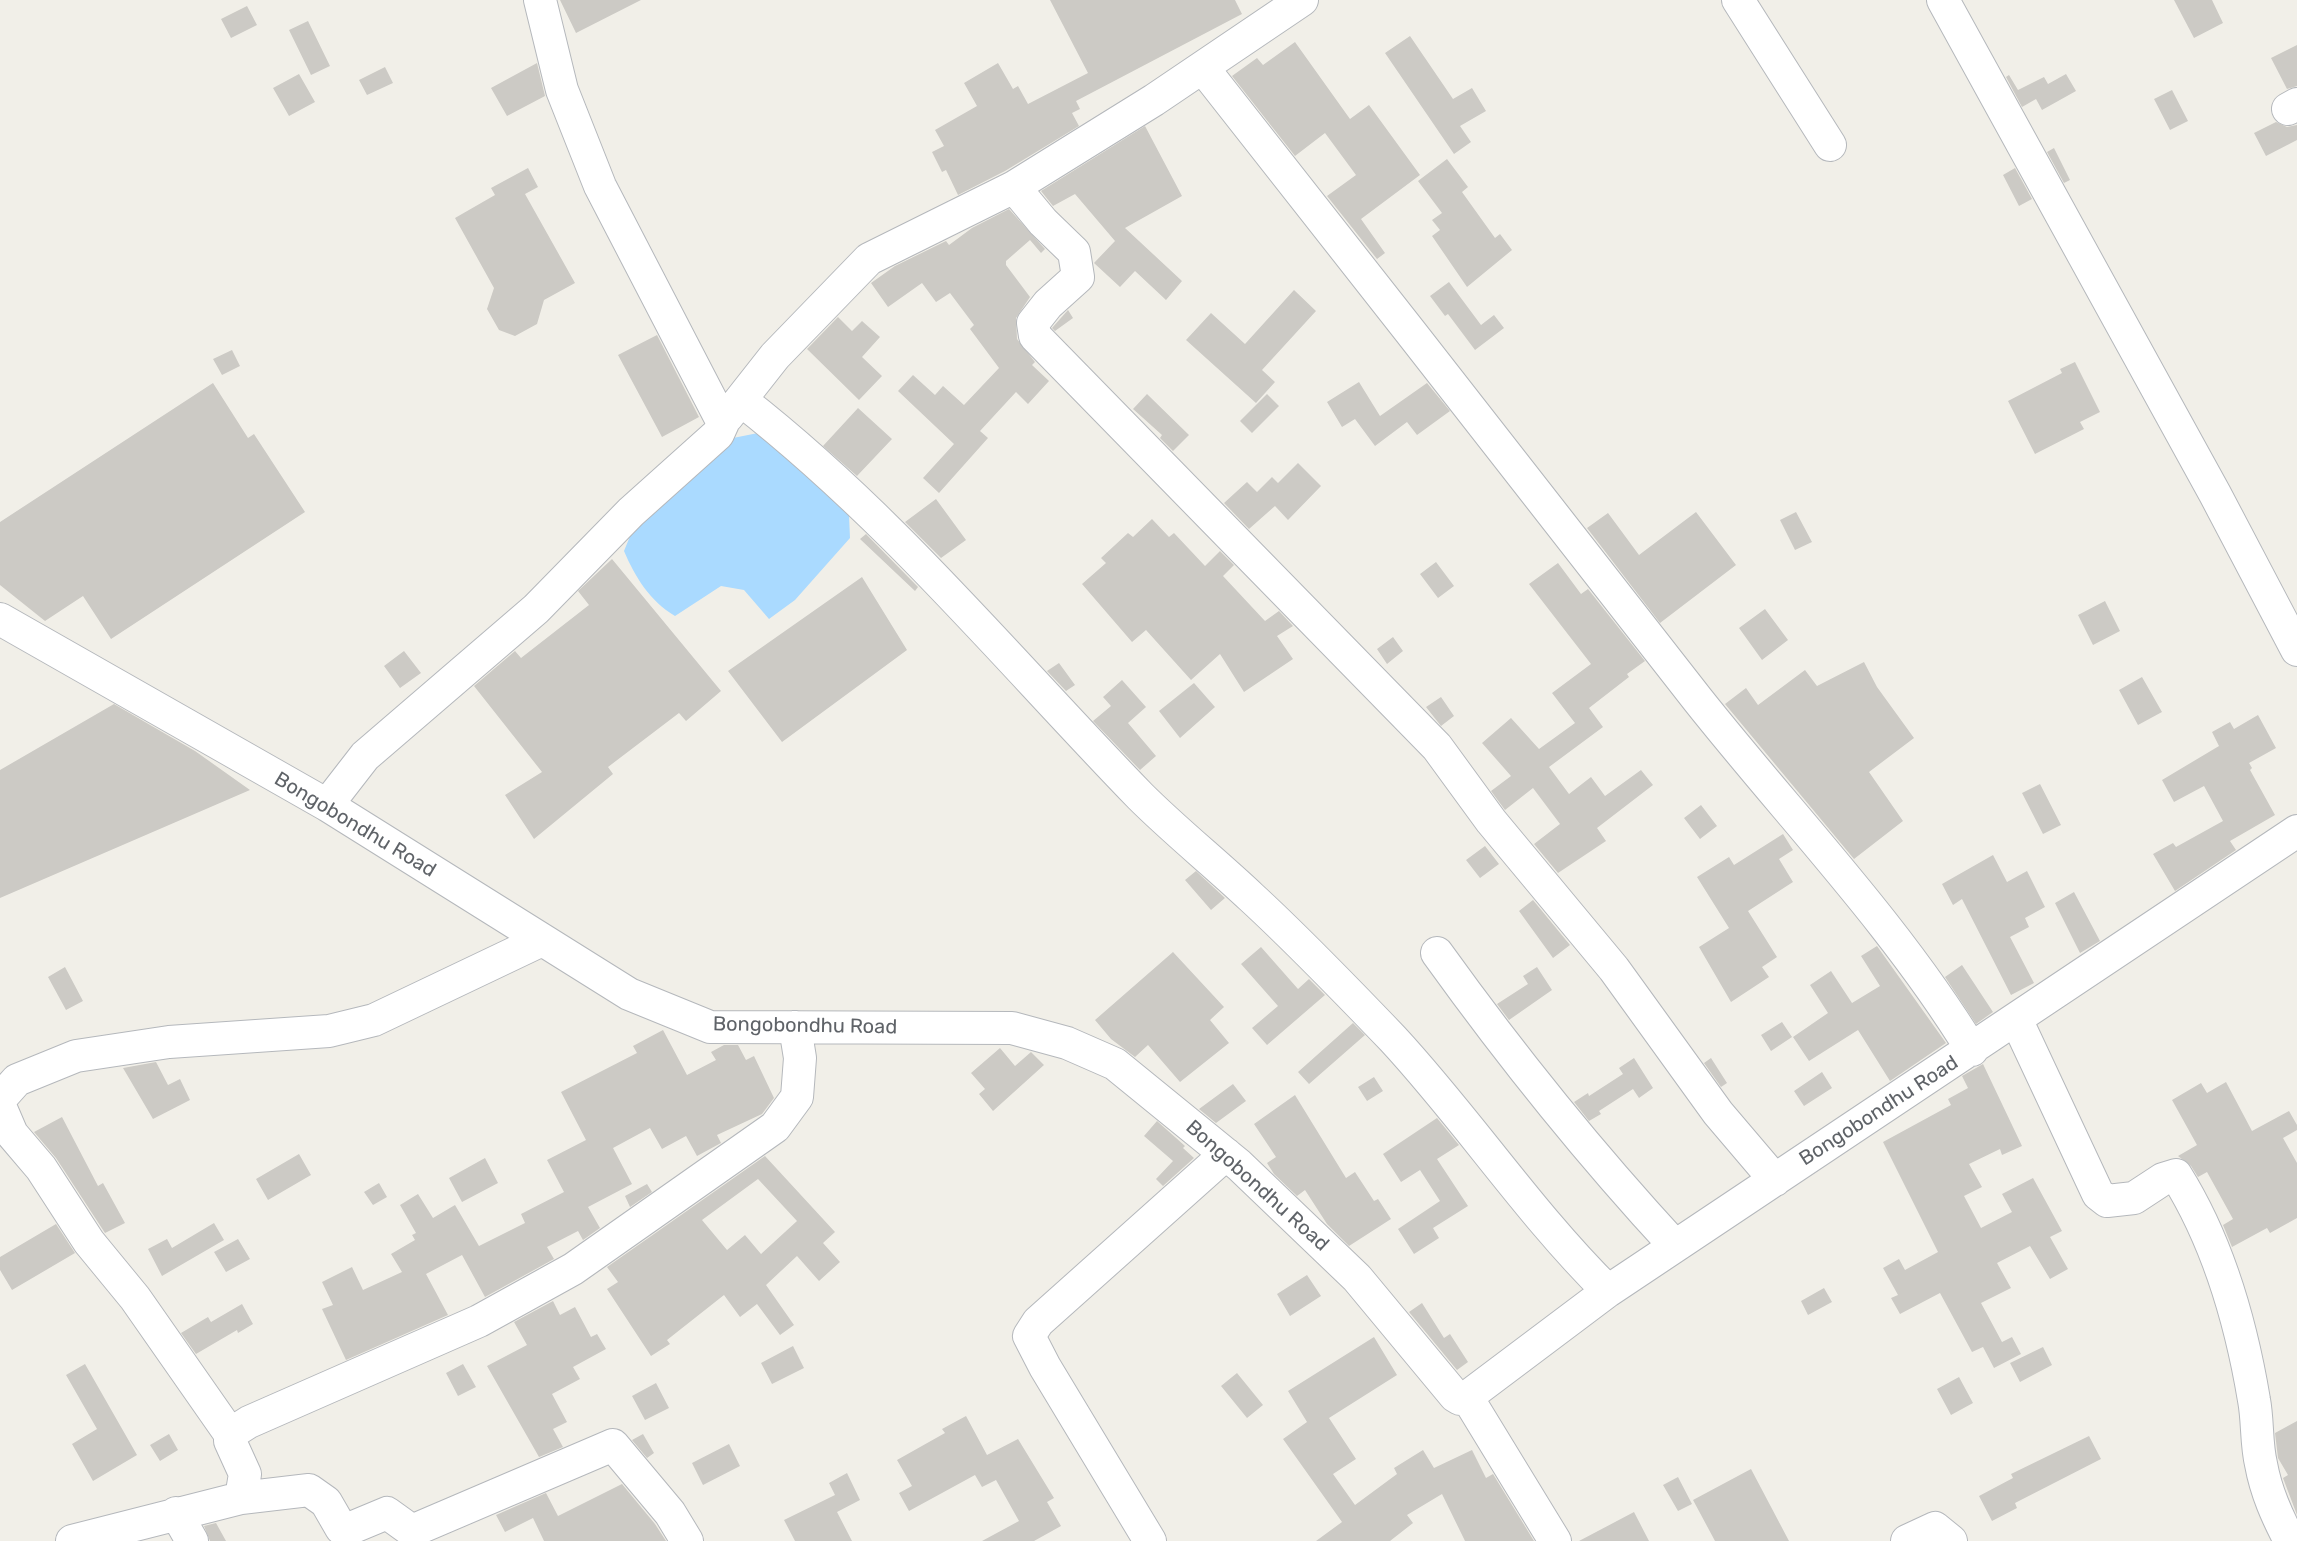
<!DOCTYPE html>
<style>
body{margin:0}
canvas{display:block;background:#f1efe8}
</style>
<canvas width="2297" height="1541"></canvas>
<script>
const ctx = document.querySelector('canvas').getContext('2d');
ctx.lineJoin = 'round';
function fill(path, color) {
  ctx.fillStyle = color;
  ctx.fill(path, 'evenodd');
}
function stroke(path, color, width, dash) {
  ctx.strokeStyle = color;
  ctx.lineWidth = width;
  ctx.lineCap = dash ? 'butt' : 'round';
  ctx.setLineDash(dash || []);
  ctx.stroke(path);
}
function label(font, color, halo, rows, align = 'center') {
  ctx.font = font + ' Rubik,sans-serif';
  ctx.lineWidth = 5;
  ctx.setLineDash([]);
  ctx.textBaseline = 'middle';
  ctx.strokeStyle = halo;
  ctx.fillStyle = color;
  for (const [text, x, y, turn = 0] of rows) {
    ctx.save();
    ctx.translate(x, y);
    ctx.rotate((+turn || 0) * Math.PI / 180);
    ctx.textAlign = isNaN(turn) ? turn : align;
    if (halo) ctx.strokeText(text, 0, 0);
    ctx.fillText(text, 0, 0);
    ctx.restore();
  }
}
const water = new Path2D(`
 M763,432L849,515L850,538L795,600L769,619L744,590L721,586L675,616C650,601 635,577 624,551L633,529L728,439Z`);
const building = new Path2D(`
 M560,0H641L576,33Z
 M1050,0H1235L1242,14L1076,101L1080,109L1072,113L1079,126L1005,171L958,195L946,170L942,172L932,152L944,146L935,130L977,106L964,83L998,63L1013,89L1018,86L1028,104L1088,73Z
 M2174,0H2212L2223,23L2194,38Z
 M247,6L257,25L231,38L221,19Z
 M308,21L330,66L311,75L289,30Z
 M1410,36L1453,99L1472,88L1486,111L1460,126L1471,142L1454,154L1385,53Z
 M1295,42L1350,119L1369,105L1420,175L1361,219L1385,253L1377,259L1327,196L1356,175L1325,133L1295,156L1232,76L1257,58L1263,65Z
 M2297,45V86L2287,89L2271,58Z
 M537,63L545,96L507,116L491,88Z
 M385,67L393,83L367,95L359,80Z
 M299,74L315,102L289,116L273,88Z
 M2066,74L2076,91L2042,110L2036,99L2022,107L2006,77L2009,75L2018,90L2044,77L2048,84Z
 M2172,90L2188,121L2170,130L2154,99Z
 M2276,122L2287,127L2297,125V140L2266,156L2254,133Z
 M1145,126L1182,196L1125,228L1182,281L1166,300L1135,271L1120,287L1094,263L1115,241L1075,194L1053,206L1041,191Z
 M2054,148L2070,180L2064,183L2047,152Z
 M1447,159L1468,187L1462,192L1495,238L1500,234L1512,250L1467,287L1432,236L1440,230L1432,220L1442,213L1418,181Z
 M528,168L538,187L525,194L575,283L544,300L537,324L515,336L499,330L487,309L494,288L455,218L495,195L491,188Z
 M2015,168L2032,199L2019,206L2003,175Z
 M1009,209L1045,249L1041,253L1030,240L1006,261V265L1030,297L1016,318L1017,339L1035,362L1032,365L1049,381L1028,404L1016,392L980,431L988,438L939,493L923,478L954,444L898,391L913,375L935,395L943,386L964,405L999,368L970,329L974,325L950,293L936,302L922,283L888,307L871,283L895,266L946,241L949,245L972,228Z
 M1449,282L1481,325L1494,315L1504,328L1475,350L1448,314L1445,316L1430,296Z
 M1294,290L1316,311L1262,370L1275,382L1256,403L1186,340L1211,313L1245,344Z
 M1068,310L1073,318L1055,331L1052,328Z
 M838,317L852,331L862,321L880,337L862,357L882,376L859,400L807,349Z
 M657,335L699,417L662,437L618,355Z
 M232,350L240,366L222,375L213,359Z
 M2075,362L2100,412L2080,422L2084,429L2035,454L2008,401L2062,373L2060,369Z
 M1359,382L1380,416L1427,383L1450,411L1417,435L1407,422L1375,446L1355,419L1342,427L1327,402Z
 M213,383L248,438L254,434L305,512L111,639L83,596L45,621L0,585V522Z
 M1147,394L1189,435L1173,451L1160,438L1162,435L1133,409Z
 M1267,394L1279,406L1252,433L1240,421Z
 M858,408L892,439L857,476L823,446Z
 M1298,463L1321,486L1288,520L1275,506L1249,529L1224,503L1247,482L1257,492L1272,477L1278,483Z
 M936,499L966,540L941,558L905,522Z
 M1696,512L1736,565L1660,623L1587,528L1608,513L1639,555Z
 M1796,512L1812,542L1795,550L1780,520Z
 M1152,519L1169,537L1174,533L1205,566L1220,551L1234,565L1223,576L1265,621L1279,611L1293,626L1277,636L1293,659L1244,692L1220,654L1191,680L1146,630L1132,642L1082,584L1106,563L1101,558L1128,533L1133,537Z
 M866,534L918,587L915,591L860,539Z
 M612,559L721,691L686,721L679,713L608,767L613,774L534,839L505,795L542,772L474,686L515,651L521,658L589,605L578,591Z
 M1436,562L1454,586L1438,598L1420,574Z
 M1558,563L1581,594L1588,589L1645,661L1627,674L1629,677L1589,708L1603,727L1549,767L1569,794L1591,777L1605,796L1641,770L1653,785L1597,828L1606,841L1558,873L1534,844L1560,824L1533,788L1505,810L1491,791L1511,776L1482,743L1511,718L1539,749L1575,723L1552,693L1591,664L1529,584Z
 M862,577L907,650L782,742L728,671Z
 M2105,601L2120,631L2093,645L2078,615Z
 M1765,609L1788,640L1762,660L1739,628Z
 M1393,637L1403,651L1387,664L1377,649Z
 M404,651L421,673L400,688L384,666Z
 M1864,662L1877,687L1914,738L1869,772L1903,821L1854,859L1725,704L1746,688L1758,705L1805,670L1817,686Z
 M1059,663L1075,685L1066,691L1047,671Z
 M2142,677L2162,712L2138,725L2119,690Z
 M1122,680L1146,707L1128,723L1156,756L1140,770L1093,721L1111,706L1103,697Z
 M1194,683L1215,707L1180,738L1159,711Z
 M1441,697L1454,716L1441,726L1426,707Z
 M114,704L195,751L250,790L0,898V770Z
 M2258,715L2276,748L2249,763L2252,768L2250,770L2275,815L2230,841L2236,850L2175,891L2153,854L2173,843L2176,847L2223,821L2204,786L2174,802L2162,780L2219,746L2212,732L2230,722L2234,729Z
 M2040,784L2061,825L2043,834L2022,793Z
 M1701,805L1717,826L1700,839L1684,818Z
 M1783,834L1793,850L1779,859L1793,882L1748,911L1777,957L1762,967L1769,977L1731,1002L1699,947L1729,928L1697,877L1729,857L1734,865Z
 M1485,846L1499,864L1480,878L1466,860Z
 M1993,855L2007,882L2027,871L2045,907L2025,918L2029,927L2010,937L2034,983L2011,995L1962,899L1953,905L1942,884Z
 M1196,871L1225,898L1211,910L1185,880Z
 M2074,892L2100,941L2080,953L2055,903Z
 M1533,900L1570,945L1553,958L1519,911Z
 M1877,946L1946,1043L1890,1081L1858,1030L1809,1061L1793,1037L1828,1013L1810,985L1831,971L1852,1003L1880,986L1861,956Z
 M1261,947L1298,989L1309,979L1325,995L1267,1045L1252,1028L1278,1006L1241,964Z
 M1173,952L1224,1007L1210,1020L1229,1043L1180,1082L1148,1045L1135,1057L1111,1039L1095,1020Z
 M1962,965L1993,1012L1976,1024L1945,977Z
 M65,967L83,1001L66,1010L48,977Z
 M1537,967L1552,990L1509,1020L1497,1004L1528,984L1523,976Z
 M1782,1022L1792,1037L1771,1051L1761,1035Z
 M1353,1023L1365,1035L1309,1084L1298,1072Z
 M663,1030L687,1075L716,1060L711,1052L724,1045H738L746,1060L754,1056L774,1098L762,1114L717,1135L721,1143L697,1156L686,1136L662,1149L650,1128L613,1148L632,1184L588,1207L600,1228L583,1240L578,1231L547,1247L554,1259L485,1297L462,1255L426,1274L448,1315L346,1360L322,1309L333,1305L322,1282L352,1267L363,1290L402,1272L391,1254L415,1240L412,1235L416,1233L400,1205L418,1194L433,1218L455,1205L479,1246L525,1223L521,1214L564,1192L547,1160L586,1140L561,1092L637,1053L633,1046Z
 M1000,1048L1015,1066L1031,1052L1044,1065L993,1111L979,1094L985,1089L971,1073Z
 M1634,1058L1653,1088L1639,1098L1633,1089L1599,1111L1601,1114L1589,1121L1574,1102L1588,1093L1589,1096L1623,1074L1619,1068Z
 M1711,1058L1727,1083L1721,1087L1704,1063Z
 M156,1062L168,1085L180,1079L190,1100L153,1119L123,1068Z
 M1983,1064L2022,1146L2002,1155L2000,1149L1969,1164L1982,1187L1964,1196L1981,1228L2012,1212L2002,1194L2033,1178L2062,1231L2050,1237L2068,1269L2050,1279L2030,1246L1997,1263L2011,1288L1981,1303L2002,1342L2012,1337L2021,1354L1994,1368L1983,1347L1972,1352L1940,1293L1900,1314L1891,1298L1898,1295L1883,1268L1899,1259L1905,1270L1938,1252L1883,1142L1951,1105L1948,1099L1968,1088L1962,1076Z
 M1822,1072L1832,1088L1804,1106L1794,1091Z
 M1374,1077L1383,1091L1367,1101L1358,1087Z
 M2226,1082L2252,1131L2289,1111L2297,1125V1130L2283,1138L2297,1163V1218L2270,1233L2267,1228L2232,1247L2223,1225L2233,1219L2207,1172L2198,1177L2191,1166L2178,1156L2197,1145L2172,1100L2201,1083L2207,1093Z
 M1233,1084L1246,1101L1216,1123L1199,1109Z
 M1295,1095L1346,1178L1355,1172L1374,1201L1378,1199L1391,1219L1349,1246L1327,1224L1305,1190L1297,1196L1274,1174L1267,1163L1276,1157L1254,1124Z
 M62,1117L98,1186L103,1183L125,1223L105,1233L56,1158L34,1132Z
 M1437,1118L1459,1145L1437,1159L1468,1206L1433,1228L1439,1238L1414,1254L1398,1229L1440,1201L1420,1170L1401,1182L1383,1154Z
 M1157,1121L1185,1146L1183,1148L1194,1158L1163,1186L1156,1179L1173,1161L1144,1136Z
 M299,1154L311,1175L268,1200L256,1179Z
 M765,1156L835,1232L823,1243L840,1262L819,1281L797,1256L766,1285L794,1325L780,1335L757,1304L740,1317L724,1295L667,1340L670,1344L651,1356L607,1289L618,1282L607,1267ZM758,1179L797,1221L761,1254L745,1235L727,1250L702,1220Z
 M485,1158L498,1183L462,1202L449,1178Z
 M379,1183L387,1197L373,1205L364,1192Z
 M647,1184L652,1192L630,1207L625,1196Z
 M214,1223L224,1240L162,1276L148,1249L167,1239L172,1248Z
 M56,1224L75,1253L12,1290L0,1270V1257Z
 M238,1239L250,1259L226,1272L214,1252Z
 M1307,1275L1321,1296L1290,1316L1277,1294Z
 M1824,1288L1832,1302L1808,1315L1801,1301Z
 M553,1301L560,1315L575,1307L591,1337L597,1334L606,1349L573,1367L580,1379L552,1394L567,1422L553,1429L563,1447L539,1457L487,1366L527,1345L514,1322Z
 M1422,1303L1444,1338L1450,1334L1468,1362L1457,1370L1409,1312Z
 M242,1304L253,1324L238,1333L237,1330L196,1354L181,1333L208,1317L211,1322Z
 M1374,1337L1397,1375L1329,1418L1356,1459L1333,1474L1355,1505L1397,1474L1394,1468L1423,1450L1434,1468L1472,1450L1486,1478L1493,1474L1534,1541H1465L1442,1494L1407,1515L1413,1523L1390,1541H1316L1342,1522L1283,1439L1307,1422L1288,1391Z
 M793,1346L804,1368L772,1384L761,1363Z
 M2043,1347L2052,1365L2020,1382L2010,1363Z
 M85,1364L137,1455L93,1481L72,1444L97,1429L66,1375Z
 M463,1364L476,1387L458,1396L446,1373Z
 M1237,1373L1263,1405L1247,1418L1221,1386Z
 M1959,1377L1973,1403L1951,1415L1937,1389Z
 M656,1383L669,1408L645,1420L632,1396Z
 M966,1416L987,1455L1018,1439L1054,1498L1047,1502L1061,1526L1034,1541H982L1019,1521L996,1480L982,1487L975,1475L909,1511L899,1493L912,1486L897,1460L945,1433L942,1429Z
 M2297,1421V1515L2283,1478L2288,1475L2278,1458L2275,1433Z
 M169,1434L178,1450L160,1461L150,1445Z
 M643,1434L654,1453L647,1458L632,1440Z
 M2089,1436L2101,1459L2015,1503L2017,1508L1992,1521L1979,1496L2013,1478L2011,1474Z
 M729,1444L740,1466L703,1485L692,1463Z
 M1751,1469L1789,1541H1715L1693,1500Z
 M847,1473L860,1500L837,1512L852,1541H795L784,1520L835,1495L829,1483Z
 M1678,1477L1692,1504L1678,1511L1663,1485Z
 M622,1484L655,1524L666,1541H544L533,1518L505,1532L496,1515L546,1493L558,1516Z
 M1634,1512L1649,1541H1579Z
 M216,1523L226,1541H210L204,1526Z`);
const minor = new Path2D(`
 M1738,0L1830,145
 M1943,0L2215,494L2297,650
 M1203,68C1369,278 1533,489 1698,700C1790,816 1894,923 1972,1050
 M2288,109L2297,104
 M1014,187L1043,222L1074,252L1078,277L1048,304L1033,323L1035,336L1437,747L1491,821L1614,969L1718,1113L1775,1180
 M741,400C890,516 1009,661 1140,796C1175,831 1215,863 1251,897C1300,942 1347,991 1393,1039C1468,1120 1529,1213 1608,1291
 M727,417L775,356L869,259L1014,187L1154,100L1302,0
 M0,619L327,805L629,994L710,1027L1012,1028L1067,1043L1115,1064L1239,1165L1357,1278L1455,1396L1460,1399L1467,1397L1608,1291L2297,831
 M327,805L365,756L536,609L631,512L718,434L723,423L600,186L562,90L540,0
 M1437,953C1511,1056 1589,1153 1675,1246
 M2016,1019L2098,1194L2107,1201L2134,1198L2163,1179L2176,1175C2218,1242 2241,1322 2254,1400C2258,1421 2256,1443 2261,1464C2266,1492 2277,1516 2290,1541
 M0,1099L17,1080L76,1056L169,1042L329,1031L374,1020L542,940
 M0,1106L12,1134L41,1168L89,1242L135,1298L230,1434
 M1467,1397L1555,1541
 M241,1498L245,1474L230,1441V1434L249,1422L479,1321L573,1269L775,1127L797,1097L800,1058L795,1027
 M176,1513L192,1541
 M72,1541L241,1498L309,1490L326,1502L341,1528H351L387,1513L412,1531L613,1445L670,1513L687,1541
 M1150,1541L1045,1367L1029,1336L1038,1322L1226,1154
 M1907,1541L1935,1528L1951,1541`);
const streetNames = [
 ["Bongobondhu Road",355,825,31],
 ["Bongobondhu Road",805,1026,1],
 ["Bongobondhu Road",1879,1111,-33],
 ["Bongobondhu Road",1257,1186,42]
];
fill(water, '#aadaff');
fill(building, '#cccac5');
stroke(minor, '#b5b8bc', 34);
stroke(minor, '#fff', 32);
label('20px', '#5f6368', '#fff', streetNames);
</script>
